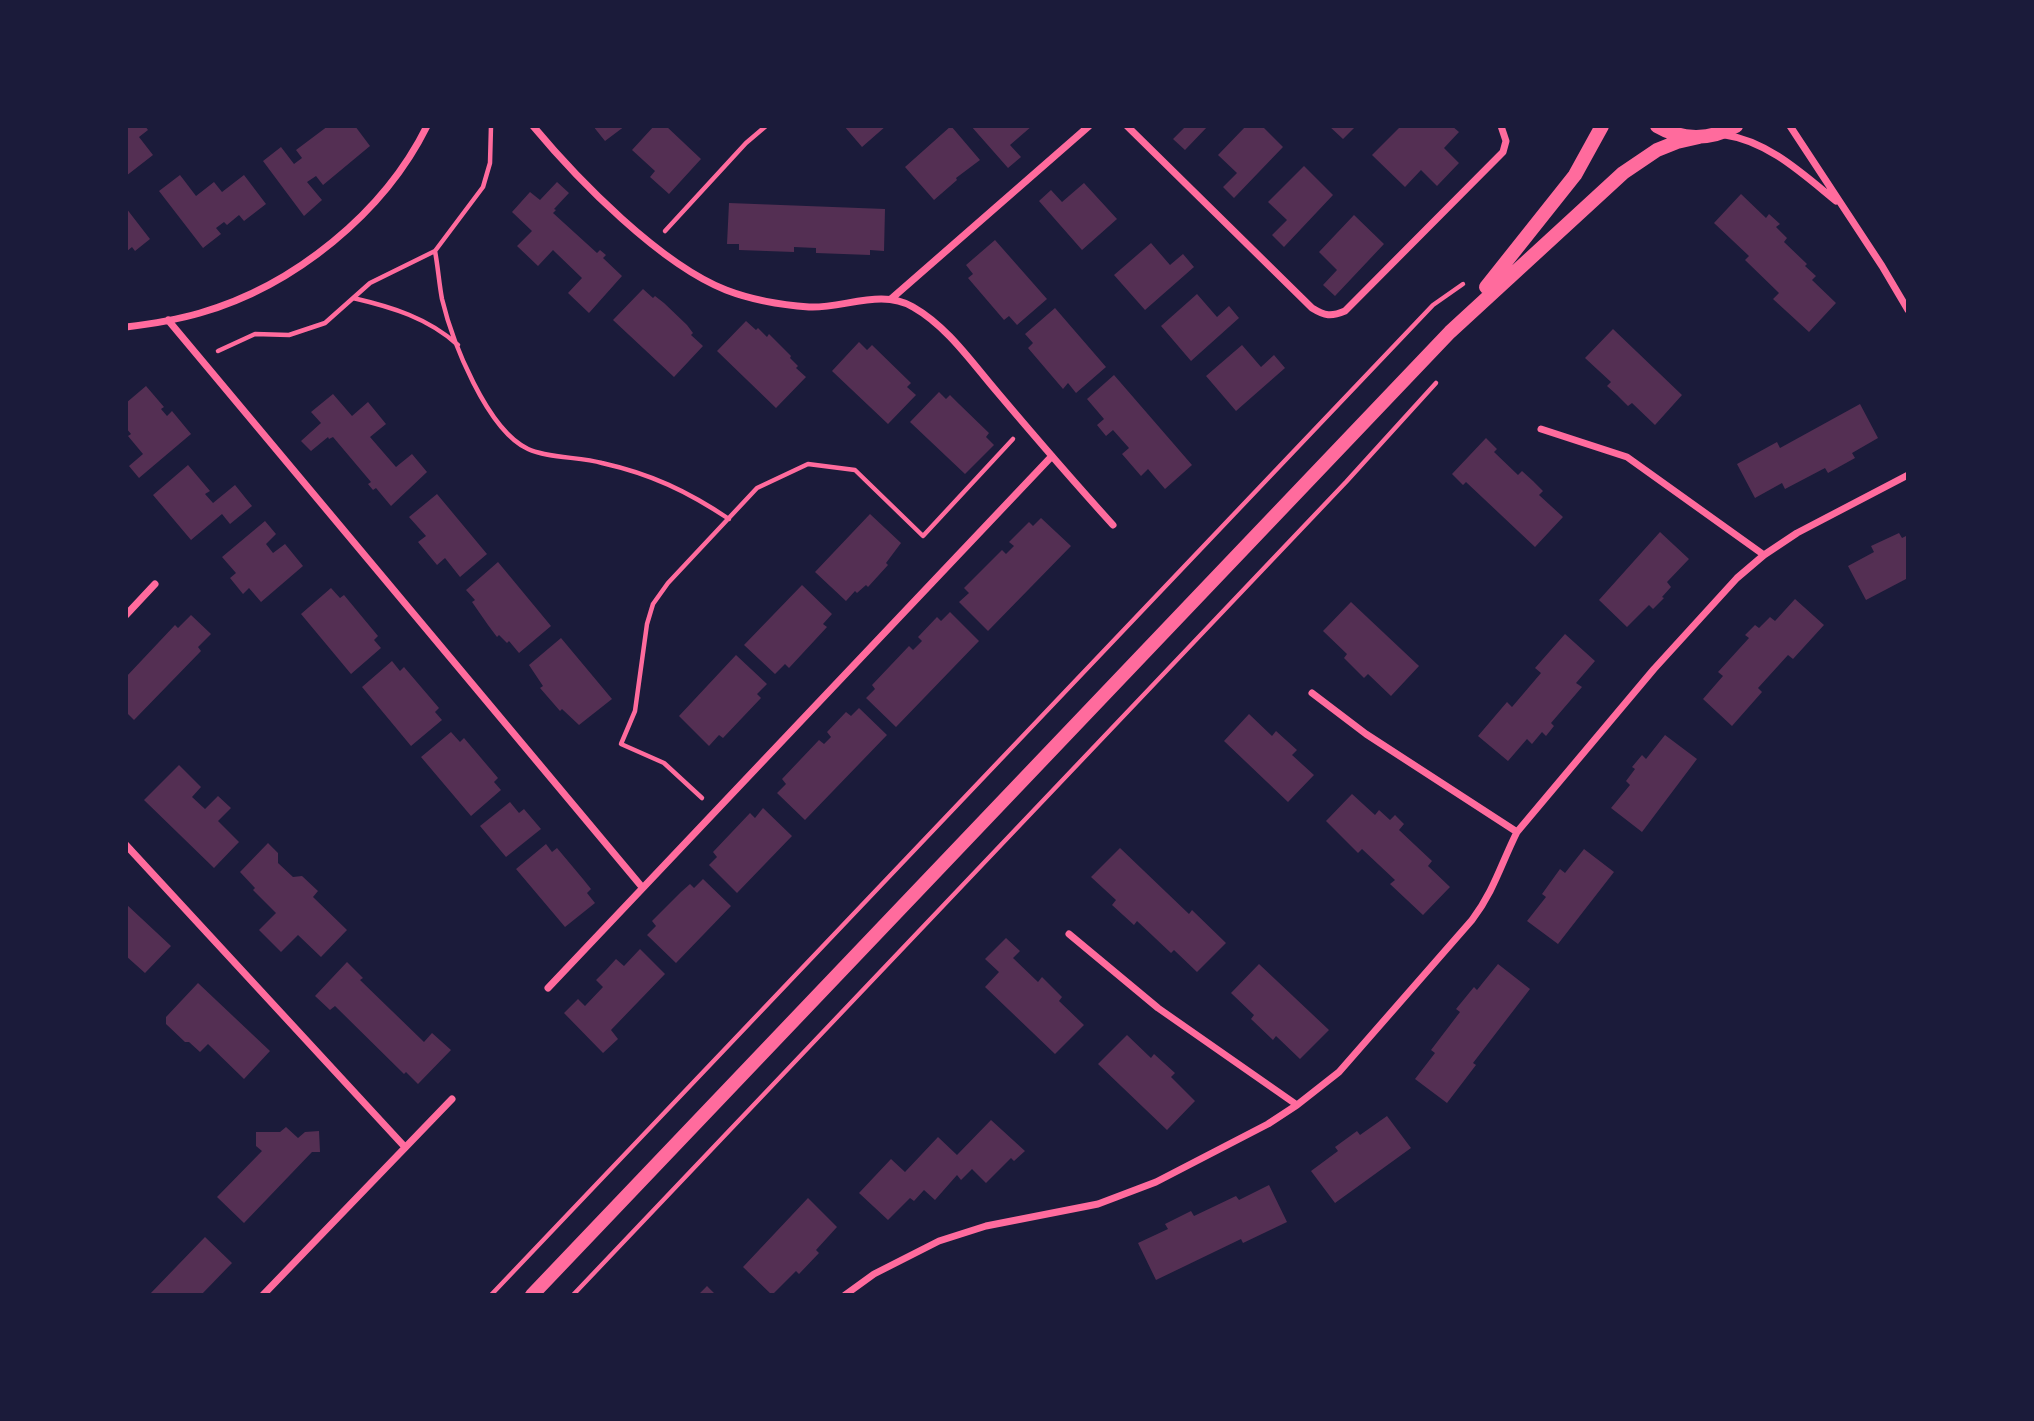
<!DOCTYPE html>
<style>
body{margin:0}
#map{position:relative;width:2034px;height:1421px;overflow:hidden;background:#1b1b3a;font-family:Lato,sans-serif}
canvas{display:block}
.frame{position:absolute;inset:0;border:128px solid #1b1b3a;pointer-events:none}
</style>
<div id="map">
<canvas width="2034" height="1421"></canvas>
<div class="frame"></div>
</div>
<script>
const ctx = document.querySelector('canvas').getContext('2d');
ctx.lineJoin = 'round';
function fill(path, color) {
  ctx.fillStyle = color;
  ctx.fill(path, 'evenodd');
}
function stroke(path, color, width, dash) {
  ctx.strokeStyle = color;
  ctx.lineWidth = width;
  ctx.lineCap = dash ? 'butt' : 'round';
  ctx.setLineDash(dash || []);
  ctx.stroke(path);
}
const building = new Path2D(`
 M126,126H145L148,130L139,137L153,155L126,176Z
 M328,126H355L370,146L323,185L316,176L307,182L322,200L304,216L263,161L281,147L294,164L302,158L296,150Z
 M593,126H625L605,141Z
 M654,126H666L701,159L669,194L650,177L655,171L632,150Z
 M844,126H886L862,147Z
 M951,126L980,160L956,178L957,180L934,200L905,167Z
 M971,126H1032L1010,145L1021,157L1008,168Z
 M1186,126H1208L1185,150L1173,139Z
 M1246,126H1262L1283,147L1234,198L1223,187L1237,173L1218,155Z
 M1329,126H1356L1343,139Z
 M1401,126H1452L1459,132L1444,148L1459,163L1437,186L1421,170L1405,187L1372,155Z
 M1304,166L1333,195L1284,247L1272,235L1287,220L1268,202Z
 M180,175L196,196L214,182L222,192L244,175L266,204L244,221L239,215L227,225L224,222L216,228L221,234L203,248L159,191Z
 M557,182L569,193L554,209L556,210L553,213L597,253L600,250L606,255L603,258L622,276L589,313L568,293L582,278L555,252L553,250L538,266L517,246L532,231L512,212L530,192L540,200Z
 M1084,183L1117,219L1082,250L1039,201L1051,190L1062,202Z
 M1741,194L1766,218L1769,214L1780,224L1776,227L1787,238L1784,242L1807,264L1805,266L1816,276L1812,280L1836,303L1809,332L1773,299L1779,293L1745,260L1749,256L1714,223Z
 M729,203L885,209L884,251L870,250V255L816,253V248L794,247V252L739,250V244H727Z
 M126,208L150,239L135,251L132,247L126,252Z
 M1354,215L1384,244L1335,296L1323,285L1337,270L1319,252Z
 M995,240L1047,299L1017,325L1009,316L1004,320L968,278L973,274L966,265Z
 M1151,243L1170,265L1183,254L1194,267L1145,310L1114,275Z
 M643,289L653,298L655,296L664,303L687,325L693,333L691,335L703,346L674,377L613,320Z
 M1197,294L1217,317L1229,306L1239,318L1191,361L1161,326Z
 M1055,308L1106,367L1076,393L1068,383L1063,389L1028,348L1033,343L1025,334Z
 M746,321L756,330L758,328L767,337L769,334L791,356L790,358L798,366L796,368L806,377L776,408L717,351Z
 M1613,329L1682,395L1655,425L1632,403L1628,406L1617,395L1607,386L1611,382L1585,358Z
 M859,342L867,350L872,345L911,383L907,387L916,395L888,424L832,371Z
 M1242,345L1261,367L1274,355L1285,368L1236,411L1206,376Z
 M1114,375L1192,465L1165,489L1148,469L1141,476L1122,454L1129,448L1113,430L1106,436L1097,425L1104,419L1087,399Z
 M146,386L164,407L161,409L167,416L172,411L191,434L139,478L129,466L143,454L128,436L131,434L126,428V403Z
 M939,392L946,399L950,395L959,404L989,433L986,437L994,445L965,474L910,422Z
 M333,394L352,416L368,402L386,424L370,437L396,467L412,454L427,472L391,506L376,488L373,490L368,484L371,482L333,437L329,439L328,437L311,451L301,441L321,423L311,412Z
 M1860,404L1878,438L1852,453L1855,458L1828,473L1825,468L1785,489L1782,483L1755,498L1737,464L1777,442L1780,448Z
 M1486,438L1497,449L1494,452L1518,475L1522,471L1533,481L1543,491L1539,495L1563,517L1535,547L1466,482L1463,485L1452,474Z
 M188,465L210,491L205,494L213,503L235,485L252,506L230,524L222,514L191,540L153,495Z
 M437,494L487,554L460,577L445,558L437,565L418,542L426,536L409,517Z
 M870,514L901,543L886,563L888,565L868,587L866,585L857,593L855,591L846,601L815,572Z
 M1041,518L1071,546L988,631L959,602L969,593L964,588L1002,550L1006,554L1014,546L1009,542L1029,522L1033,526Z
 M265,521L276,534L266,544L273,553L285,544L303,566L261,602L249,588L243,594L230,578L236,573L222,557Z
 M1660,532L1689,559L1667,582L1671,587L1662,597L1664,598L1653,609L1649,605L1627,627L1599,600Z
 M1899,533L1902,538L1908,535V584L1906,579L1866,600L1848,566L1874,552L1871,546Z
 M498,562L551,626L519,653L509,641L507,643L499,635L497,637L488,625L472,602L475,600L466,590Z
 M802,585L832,614L823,624L827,627L789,668L785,664L775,674L744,645Z
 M331,588L340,598L344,595L378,636L374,640L381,648L351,674L301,614Z
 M1795,599L1824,625L1793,659L1788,655L1758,688L1762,692L1732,726L1703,699L1723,676L1718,672L1749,638L1745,635L1755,625L1759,628L1770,617L1775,621Z
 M1351,602L1419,666L1391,696L1368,674L1364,678L1344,658L1347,654L1323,631Z
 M950,612L979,641L896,727L866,698L875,689L872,685L909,646L913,650L922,641L918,637L937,617L941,621Z
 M191,615L211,634L198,647L201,651L134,720L126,712V677L175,625L178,628Z
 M1565,634L1595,661L1576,683L1582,687L1551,723L1554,726L1546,736L1542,732L1532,744L1527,739L1508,761L1478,736L1507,702L1512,707L1541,673L1535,668Z
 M561,638L612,699L579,725L562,709L560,711L540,688L543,686L529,665Z
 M736,655L767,684L757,694L761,698L723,738L719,735L709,746L679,716Z
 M392,661L400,671L404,667L439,708L435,712L442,720L411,746L362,687Z
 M859,708L887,735L805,820L777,793L786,784L782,779L819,740L824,744L831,737L827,732L846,712L851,716Z
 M1249,714L1272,736L1276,731L1297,750L1292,755L1314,775L1288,802L1224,741Z
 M451,732L460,742L464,738L498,778L494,782L501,790L471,816L421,757Z
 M1665,735L1697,759L1642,832L1611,808L1630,785L1626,781L1635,769L1632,767L1642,755L1646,759Z
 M179,765L201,787L192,797L205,809L218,796L231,808L218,821L239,842L214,868L144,800Z
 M1352,794L1375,815L1379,810L1390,820L1395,815L1404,824L1399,830L1432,861L1428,866L1450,887L1423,915L1390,884L1395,880L1362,849L1358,853L1326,821Z
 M510,802L519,813L524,809L541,829L506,857L480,826Z
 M763,808L792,836L737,893L709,865L717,857L713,852L750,813L755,818Z
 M268,843L278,853V863L293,877L302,876L318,891L313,897L347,930L321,957L298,935L281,952L259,930L276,913L253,890L255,888L240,872Z
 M546,844L552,852L557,848L583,879L591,889L587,893L595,903L565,927L516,869Z
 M1120,848L1189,914L1192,910L1226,943L1197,972L1174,950L1171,953L1137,921L1134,925L1112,905L1116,900L1091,877Z
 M1584,849L1614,872L1558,944L1527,921L1546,897L1542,894L1560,869L1565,873Z
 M703,879L731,906L676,963L647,935L656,926L652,921L681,892L690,884L694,888Z
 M126,904L171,946L145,973L126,956Z
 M1006,938L1020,951L1013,958L1038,982L1042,977L1062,997L1059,1001L1084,1025L1055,1054L985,987L999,972L985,959Z
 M640,949L665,974L611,1030L618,1039L603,1053L564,1013L578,999L585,1006L603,987L596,980L606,970L616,959L624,966Z
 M347,962L363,978L360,980L424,1042L432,1033L451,1050L418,1084L406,1072L404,1074L335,1006L330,1010L315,996Z
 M1259,964L1329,1030L1300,1059L1276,1036L1273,1040L1251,1019L1254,1015L1231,993Z
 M1498,964L1530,989L1473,1063L1476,1065L1447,1103L1415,1079L1435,1053L1431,1050L1460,1012L1456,1009L1474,987L1477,990Z
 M198,983L270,1051L244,1079L208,1044L200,1052L189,1042H185L166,1024V1017Z
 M1127,1035L1151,1058L1154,1054L1175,1073L1171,1077L1195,1101L1167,1130L1098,1064Z
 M1387,1116L1411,1148L1335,1203L1311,1171L1338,1151L1335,1147L1357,1131L1360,1135Z
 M991,1120L1025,1151L1014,1161L1011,1158L986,1183L972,1169L961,1180L957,1175L935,1200L924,1190L914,1201L910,1198L888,1220L859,1193L891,1159L905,1172L938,1137L957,1155Z
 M286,1127L298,1138L305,1132L319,1131L320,1152H312L244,1223L217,1197L262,1151L256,1146V1132H280Z
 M1269,1185L1287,1222L1243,1243L1241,1239L1156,1280L1138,1243L1168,1229L1165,1224L1191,1211L1194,1216L1236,1196L1239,1200Z
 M808,1198L837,1227L816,1250L819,1253L799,1274L796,1271L772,1295L743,1267Z
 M205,1237L232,1263L201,1295H149Z
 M707,1286L716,1295H698Z`);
const path = new Path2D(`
 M665,231L746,143L766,126
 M435,251C438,267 439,283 442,299C452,341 487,430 528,449C547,458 581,457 602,463C651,474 687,491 729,519
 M353,298C392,307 428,318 458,345
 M218,351L255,334L289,335L325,323L370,283L435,251L483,187L490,163L491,126
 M702,798L664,763L621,744L635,711L647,624L653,604L668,583L757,488L808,464L855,470L923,536L1013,439
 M491,1295L1433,305L1463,284
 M573,1295L1346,482L1436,383`);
const minor = new Path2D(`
 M533,126C578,180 660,264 726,290C752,300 781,305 809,307C842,309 882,288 913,307C948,327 972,363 998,393C1036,438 1074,482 1113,525
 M1127,126L1312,308C1325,316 1331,317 1345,311L1503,152L1506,141L1501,126
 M1790,126L1882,266L1908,310
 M1725,135C1768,141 1804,175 1836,201
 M891,299L1089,126
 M168,320L642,887
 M126,327C151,324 176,320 200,313C294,286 384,213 427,126
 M1541,429L1627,457L1764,555
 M126,615L155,584
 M1312,693L1366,734L1517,832
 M126,845L405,1147
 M1069,934L1158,1008L1297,1105
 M548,988L1052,456
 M263,1295L452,1099
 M845,1295L874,1274L939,1241L986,1226L1098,1204L1156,1182L1268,1124L1297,1105L1339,1072L1472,920C1494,891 1501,864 1517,832L1654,669L1737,578L1764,555L1797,533L1908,475`);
const secondary = new Path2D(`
 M1657,126C1682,141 1711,140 1736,126
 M1486,287L1575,175L1602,126
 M532,1295L1450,332L1623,173L1657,150L1677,142L1699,137`);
fill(building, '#542f53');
stroke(path, '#ff6b9d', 4.5);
stroke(minor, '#ff6b9d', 7);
stroke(secondary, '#ff6b9d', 14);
</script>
